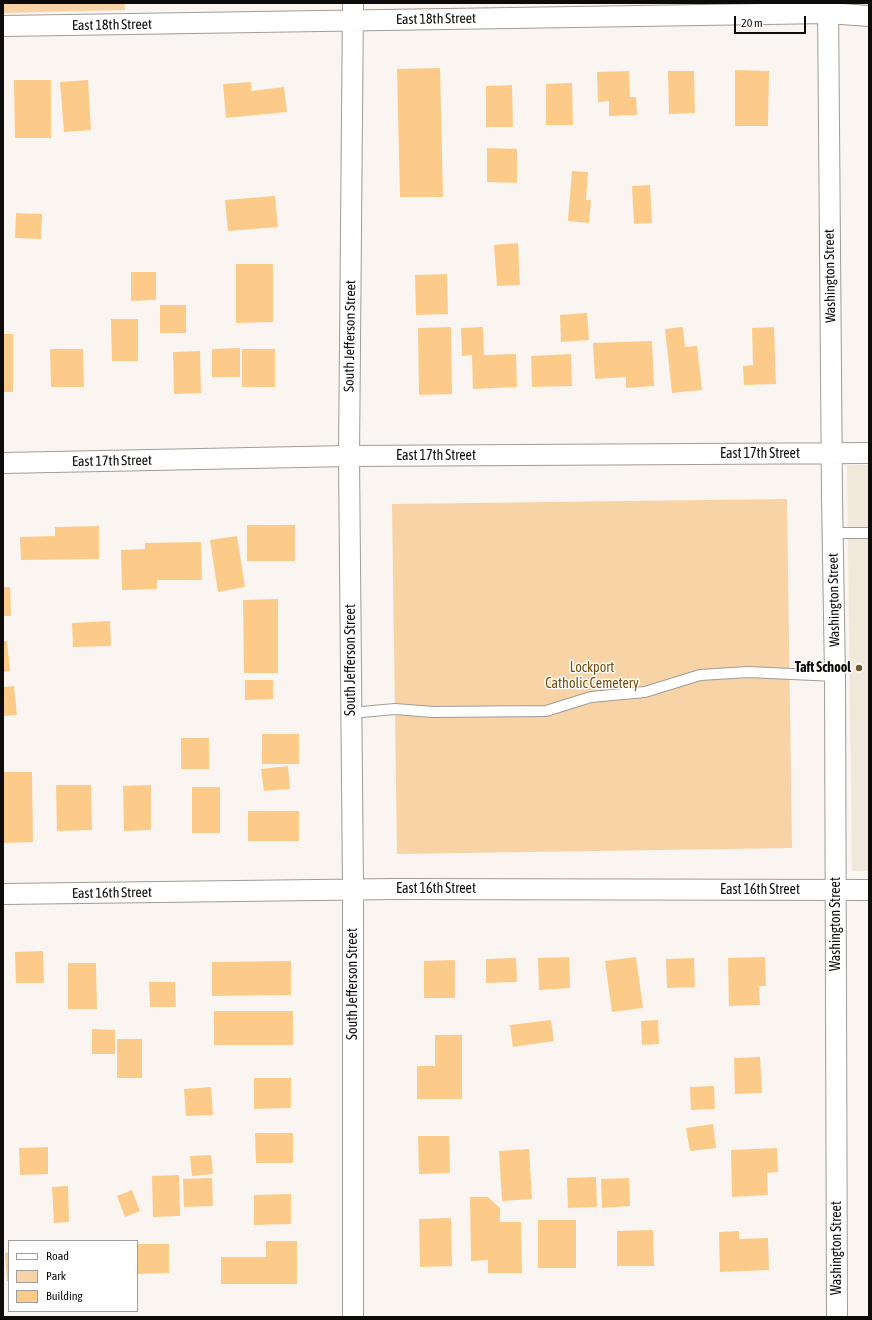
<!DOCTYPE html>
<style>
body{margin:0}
#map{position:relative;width:872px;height:1320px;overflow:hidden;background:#faf5f0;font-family:"Asap Condensed",sans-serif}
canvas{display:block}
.frame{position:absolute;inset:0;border:4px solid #0e0c0a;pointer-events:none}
.legend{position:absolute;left:8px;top:1240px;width:130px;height:72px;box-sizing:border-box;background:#fff;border:1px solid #9f9e9d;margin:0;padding:5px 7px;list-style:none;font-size:12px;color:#0e0c0a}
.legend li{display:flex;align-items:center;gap:8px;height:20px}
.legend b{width:20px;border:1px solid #9f9e9d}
.scale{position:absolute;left:734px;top:16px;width:72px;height:18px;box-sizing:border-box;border:2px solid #0e0c0a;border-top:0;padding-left:5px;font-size:12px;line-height:14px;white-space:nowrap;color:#0e0c0a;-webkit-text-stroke:3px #fff;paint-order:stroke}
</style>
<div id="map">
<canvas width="872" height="1320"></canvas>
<div class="frame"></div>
<ul class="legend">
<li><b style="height:5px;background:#fff"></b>Road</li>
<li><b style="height:11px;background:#f8d3a5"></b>Park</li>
<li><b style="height:11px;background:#fdcb89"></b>Building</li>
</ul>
<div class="scale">20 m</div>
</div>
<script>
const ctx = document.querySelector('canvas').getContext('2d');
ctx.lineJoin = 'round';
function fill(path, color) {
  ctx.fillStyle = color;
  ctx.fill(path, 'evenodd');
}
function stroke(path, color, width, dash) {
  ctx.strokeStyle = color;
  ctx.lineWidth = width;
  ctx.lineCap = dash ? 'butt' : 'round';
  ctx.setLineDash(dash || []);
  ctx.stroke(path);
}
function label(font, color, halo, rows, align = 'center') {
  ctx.font = font + ' "Asap Condensed",sans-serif';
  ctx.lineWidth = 3;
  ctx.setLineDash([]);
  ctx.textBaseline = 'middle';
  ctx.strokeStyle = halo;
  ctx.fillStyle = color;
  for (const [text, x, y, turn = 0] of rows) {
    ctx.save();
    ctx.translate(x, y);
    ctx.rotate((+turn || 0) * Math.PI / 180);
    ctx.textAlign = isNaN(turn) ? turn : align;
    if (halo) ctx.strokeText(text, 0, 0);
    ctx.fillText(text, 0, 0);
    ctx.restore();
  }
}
const built = new Path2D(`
 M847,465H869V871H852Z`);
const green = new Path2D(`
 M3,3H125V10L3,13Z
 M787,499L792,848L397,854L392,504Z`);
const building = new Path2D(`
 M440,68L443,197H400L397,69Z
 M735,70L769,71L768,126H735Z
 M629,71L630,97H636L637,115L609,116V101L598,102L597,72Z
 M668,71H694L695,113L669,114Z
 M14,80H51V138H15Z
 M88,80L91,130L64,132L60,82Z
 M251,82V91L284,87L287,112L226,118L223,84Z
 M572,83L573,125H546V84Z
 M512,85L513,127H486V86Z
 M487,148L517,149V183L487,182Z
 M572,171L588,172L586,200H591L589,223L568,221Z
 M650,185L652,223L634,224L632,186Z
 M275,196L278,227L228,231L225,200Z
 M16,213L42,214L41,239L15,238Z
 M518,243L520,285L497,286L494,245Z
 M236,264H273V322L236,323Z
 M131,272H156V300L131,301Z
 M447,274L448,314L416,315L415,275Z
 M160,305H186V333H160Z
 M587,313L589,340L561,342L560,315Z
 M111,319H138V361H112Z
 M451,327L452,394L419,395L418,328Z
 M483,327L484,355L516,354L517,387L473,389L472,355L462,356L461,328Z
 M683,327L685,347L697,346L702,390L672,393L665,329Z
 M774,327L776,384L744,385L743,366L753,365L752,328Z
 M3,334H13V392H3Z
 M652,341L654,386L626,388V377L595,379L593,343Z
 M240,348V377H212V349Z
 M50,349H83L84,387H51Z
 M242,349H275V387H242Z
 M200,351L201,393L174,394L173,352Z
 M571,354L572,386L532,387L531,356Z
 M247,525H295V561H247Z
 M99,526V559L21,560L20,537L55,536V527Z
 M237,536L245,587L218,592L210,540Z
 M201,542L202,580H157V589L122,590L121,550L145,549V543Z
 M3,587H10L11,616H3Z
 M278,599V673H244L243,600Z
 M110,621L111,646L73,647L72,623Z
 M3,641H7L10,671L3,672Z
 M245,680H273V699L245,700Z
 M14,686L17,715L3,716V687Z
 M262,734H299V764H262Z
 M181,738H209V769H181Z
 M288,766L290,789L264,791L261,769Z
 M3,772H32L33,842L3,843Z
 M56,785H91L92,830L57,831Z
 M151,785V830L124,831L123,786Z
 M192,787H220V833H192Z
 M248,811H299V841H248Z
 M43,951L44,983H16L15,952Z
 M569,957L570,988L539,990L538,958Z
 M636,957L643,1008L612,1012L605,961Z
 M765,957L766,986H759L760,1005L729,1006L728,958Z
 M516,958L517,982L486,983V959Z
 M694,958L695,987L667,988L666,959Z
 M455,960V998H424V961Z
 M291,961V995L212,996V962Z
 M68,963H96L97,1009H68Z
 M149,982H175L176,1007H150Z
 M214,1011H293V1045H214Z
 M551,1020L554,1041L513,1047L510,1025Z
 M658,1020L659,1044L642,1045L641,1021Z
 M92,1029L115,1030V1054H92Z
 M435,1035H462V1099H417V1066H435Z
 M117,1039H142V1078H117Z
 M760,1057L762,1093L735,1094L734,1058Z
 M254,1078H291V1108L254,1109Z
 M714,1086L715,1109L691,1110L690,1087Z
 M211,1087L213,1115L186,1116L184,1089Z
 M713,1124L716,1148L690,1151L686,1128Z
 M255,1133H293V1163H256Z
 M418,1136H449L450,1173L419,1174Z
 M48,1147V1174L20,1175L19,1148Z
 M777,1148L778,1172L767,1173L768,1195L732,1197L731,1150Z
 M529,1149L532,1199L502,1201L499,1151Z
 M211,1155L213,1174L192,1176L190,1156Z
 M179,1175L180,1216L153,1217L152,1176Z
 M596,1177L597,1207L568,1208L567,1178Z
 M212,1178L213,1206L184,1207L183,1179Z
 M629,1178L630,1206L602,1208L601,1179Z
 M68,1186L69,1222L54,1223L52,1187Z
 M132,1190L140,1211L125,1217L117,1196Z
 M291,1194V1224L254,1225V1195Z
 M470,1197H488L500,1208V1222H521L522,1273H488V1260L471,1261Z
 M451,1218L452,1266L420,1267L419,1219Z
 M538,1220H576V1268H538Z
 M653,1230L654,1266H617V1231Z
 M739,1231V1239L768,1238L769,1270L720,1272L719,1232Z
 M266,1241H297V1284H221V1257H266Z
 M137,1244H169V1273L137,1274Z
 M9,1252V1281H7L5,1253Z`);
const service = new Path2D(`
 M832,533H869
 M351,713L395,709L433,712L546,711L591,697L645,692L700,675L748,672L835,676`);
const minor = new Path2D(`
 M353,3L349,456L353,889V1317
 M828,3L832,495L835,676L837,1317
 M3,26L828,13L869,16
 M3,463L349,456L869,453
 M3,894L394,889L869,890`);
const markers = [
 [859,668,4,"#76572c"]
];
const streetNames = [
 ["East 18th Street",436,19,-1],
 ["East 18th Street",112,25,-1],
 ["Washington Street",830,276,-91],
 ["South Jefferson Street",350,336,-89],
 ["East 17th Street",760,454],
 ["East 17th Street",436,456],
 ["East 17th Street",112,461,-1],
 ["Washington Street",834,600,-91],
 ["South Jefferson Street",351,660,-90],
 ["East 16th Street",436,889],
 ["East 16th Street",760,890],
 ["East 16th Street",112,893,-1],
 ["Washington Street",836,924,-90],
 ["South Jefferson Street",353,984,-90],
 ["Washington Street",837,1248,-90]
];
const parkNames = [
 ["Lockport",592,668],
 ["Catholic Cemetery",592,684]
];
const poiNames = [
 ["Taft School",851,668]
];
fill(built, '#f1e8dc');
fill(green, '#f8d3a5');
fill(building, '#fdcb89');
stroke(service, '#a09c97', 12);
stroke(minor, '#a09c97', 22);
stroke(service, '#fff', 10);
stroke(minor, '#fff', 20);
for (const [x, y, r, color] of markers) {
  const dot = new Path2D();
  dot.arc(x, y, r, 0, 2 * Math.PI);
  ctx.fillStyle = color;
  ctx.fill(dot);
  stroke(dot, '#fff', 1.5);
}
label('14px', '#0e0c0a', '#fff', streetNames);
label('14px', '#774e0b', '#fff', parkNames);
label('bold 14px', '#0e0c0a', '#fff', poiNames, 'right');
</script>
